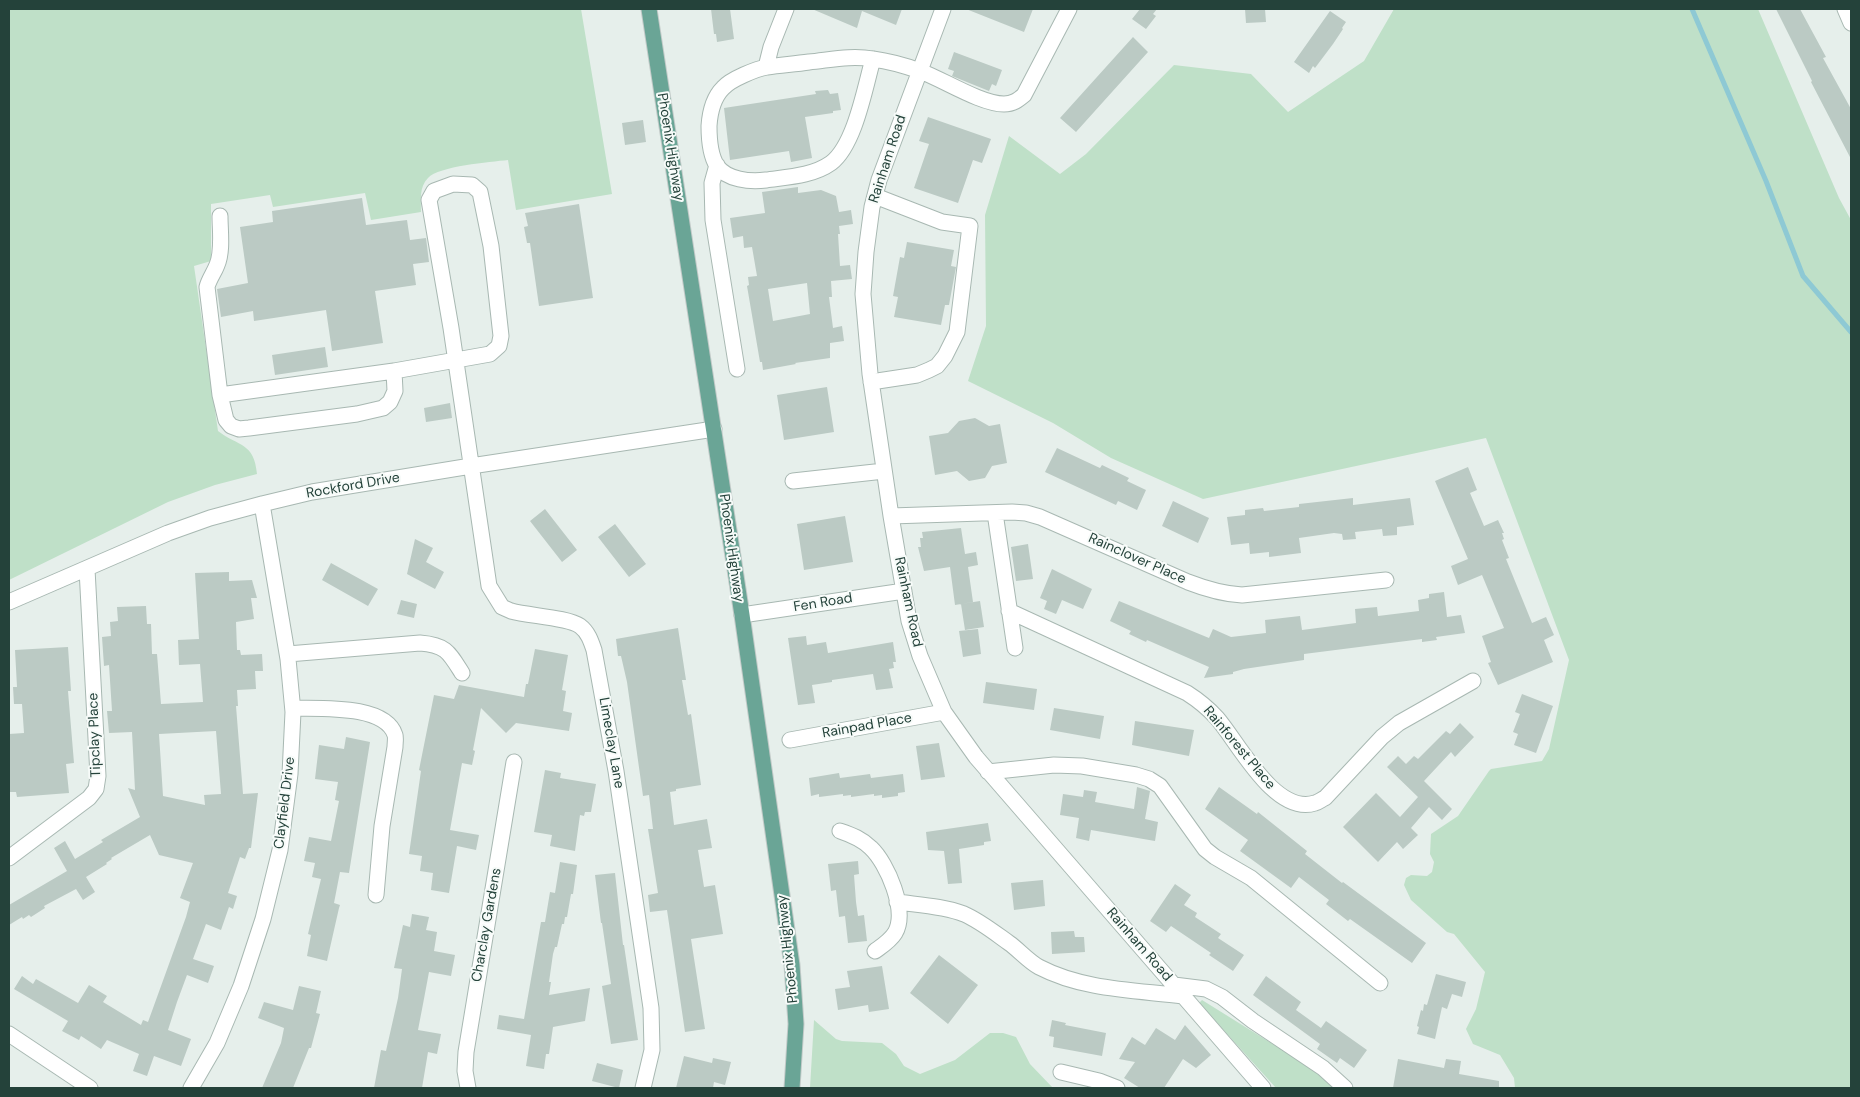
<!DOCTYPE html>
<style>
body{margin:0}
#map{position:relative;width:1860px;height:1097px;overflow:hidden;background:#e6efeb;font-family:"DM Sans",sans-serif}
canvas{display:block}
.frame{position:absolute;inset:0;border:10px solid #24423a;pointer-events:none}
</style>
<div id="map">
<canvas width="1860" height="1097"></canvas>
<div class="frame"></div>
</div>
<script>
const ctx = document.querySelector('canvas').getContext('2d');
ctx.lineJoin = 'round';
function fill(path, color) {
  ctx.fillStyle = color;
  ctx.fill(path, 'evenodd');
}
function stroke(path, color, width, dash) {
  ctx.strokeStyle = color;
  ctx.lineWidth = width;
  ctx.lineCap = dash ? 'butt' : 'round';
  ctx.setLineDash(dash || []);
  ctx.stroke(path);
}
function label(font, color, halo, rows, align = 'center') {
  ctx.font = font + ' "DM Sans",sans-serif';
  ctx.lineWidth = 4;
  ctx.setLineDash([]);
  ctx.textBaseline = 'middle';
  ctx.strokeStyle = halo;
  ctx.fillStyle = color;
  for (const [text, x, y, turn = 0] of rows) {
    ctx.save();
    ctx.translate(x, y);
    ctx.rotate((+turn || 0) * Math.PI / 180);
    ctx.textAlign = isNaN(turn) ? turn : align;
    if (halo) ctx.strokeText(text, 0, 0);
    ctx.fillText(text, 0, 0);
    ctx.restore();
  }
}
const green = new Path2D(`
 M9,9H581L612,194L516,210L508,160C490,162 439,166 428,178C419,187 421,200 421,212L371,220L365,193L273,207L270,195L211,204V261L194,266L218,431C239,447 254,442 257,474L215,485L168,502L9,580Z
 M1394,9H1758L1839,198L1851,220V1088H1515L1514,1078L1500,1055L1473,1044L1466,1029L1476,1009L1485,972L1454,934L1447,932L1411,900L1404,885L1406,878L1411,875L1427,876L1432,872L1434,862L1430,854L1431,834L1458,816L1489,771L1491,769L1542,761L1549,749L1569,660L1486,438L1203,499L1111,458L1053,423L968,381L986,326L985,215L1009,136L1060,174L1086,154L1174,65L1251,74L1288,112L1364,61Z
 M1202,1000L1308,1066L1337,1088H1276L1199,1003Z
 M814,1020L836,1039L842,1041L882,1043L896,1054L904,1066L920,1074L955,1060L990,1033H1003L1016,1037L1030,1064L1053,1088H810Z`);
const stream = new Path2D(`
 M1692,9L1766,181L1803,276L1851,332`);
const building = new Path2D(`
 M711,9H730L734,39L717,42L716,34H714Z
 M812,9H902L896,25L862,11L857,28Z
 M966,9H1033L1024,32Z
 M1140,9H1157L1153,14L1156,16L1146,29L1132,19Z
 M1245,9H1265L1266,22L1246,23Z
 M1776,9H1800L1826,57L1823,58L1851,109V159L1811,82L1812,81Z
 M1330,11L1346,22L1342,28L1343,29L1333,44L1315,68L1313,66L1309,73L1294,62Z
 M1133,37L1148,52L1076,132L1060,118Z
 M954,52L1002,70L996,86L992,84L989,91L952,76L954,71L948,69Z
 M828,90L830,94L838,93L841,110L833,111V113L805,117L812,158L791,162L789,151L730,160L724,108L816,94L815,91Z
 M928,117L991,139L982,163L973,160L958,203L914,188L929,144L919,141Z
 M643,120L646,142L625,145L622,123Z
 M798,187V193L821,190L836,196L839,212L851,210L853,224L839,226L840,234H838L840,266L850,265L852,279L831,281L832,297H829L833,328L842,326L844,341L830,343V358L795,363L796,364L763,370L762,362H760L747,286L749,285L748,277L757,276L752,247L744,248L743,236L733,238L730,218L765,213L762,192ZM807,283L810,314L773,321L768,289Z
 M362,198L366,225L407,220L410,240L426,238L429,262L413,264L416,285L375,291L383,343L332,351L326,310L254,321L253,311L221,317L217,289L248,283L240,227L273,222L272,211Z
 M579,204L593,298L539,306L530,243H527L524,227L528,226L525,213Z
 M907,242L954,250L951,266L956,267L949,305H945L941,325L894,317L898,297L893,296L900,257L904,258Z
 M325,347L328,367L275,375L272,355Z
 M827,387L834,432L784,440L777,395Z
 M450,403L452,418L426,422L424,408Z
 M975,418L989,426L1000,424L1007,463L992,466L985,478L969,481L957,471L935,475L929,436L948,433L959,421Z
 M1057,448L1100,468L1102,465L1129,478L1127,481L1146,490L1137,510L1118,501L1116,505L1045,472Z
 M1468,467L1477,490L1470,493L1484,526L1498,520L1504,533H1502L1504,539L1502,540L1509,558L1506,559L1532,623L1546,617L1554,635L1544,640L1553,662L1498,685L1488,663L1491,662L1482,636L1504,628L1482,575L1458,585L1451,566L1468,559L1435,481Z
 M1353,498V505L1410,498L1414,525L1397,527V535L1383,536L1382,529L1355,532L1356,539L1343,540L1342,534L1334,533L1299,538L1301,553L1269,557V552L1250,554L1249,543L1231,545L1227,517L1245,515V510L1263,508L1264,511L1299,507V504Z
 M1173,501L1209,518L1198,543L1162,526Z
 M545,509L577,550L562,562L530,521Z
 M845,516L853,562L804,570L797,524Z
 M615,524L646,564L629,577L598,537Z
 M961,528L965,554L976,552L978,565L968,567L973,602L955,605L950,567L924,571L918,547H921L920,538H923L922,532Z
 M415,539L433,548L426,562L444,572L435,589L407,574Z
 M1028,544L1033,579L1016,581L1011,547Z
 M331,563L378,589L368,606L322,580Z
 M1052,569L1092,589L1083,609L1062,600L1056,614L1044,609L1047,601L1040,598Z
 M229,572V581L252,580L257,598H251L254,619L236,622L237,650H240L241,655L262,654L263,671H255L256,689L237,690L238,706H236L243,794L258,793L251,848H249L245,859L240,857L228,893L237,896L233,909L229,907L221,930L206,924L193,959L214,966L208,983L187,975L177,1002L168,1030L191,1039L181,1066L154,1056L147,1076L133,1071L139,1054L107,1040L101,1049L81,1036L79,1040L62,1031L68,1021L14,989L22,976L33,984L36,979L78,1003L89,985L107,996L103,1002L141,1025L143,1020L148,1022L186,917L190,902L180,898L193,863L159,855L150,835L111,858L112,859L106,863L107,864L86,877L95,892L83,900L76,889L44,906L45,908L31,917L29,915L23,919L22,917L9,925V905L67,871L54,848L65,841L75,859L103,842L101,840L140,817L128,788L135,790L132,732L109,733L107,711H112L109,665L104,666L102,637L111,636L110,622L118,621L117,607L146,606L147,624H151L152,654H157L161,704L203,702L200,664L179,665L178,640L199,639L195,573ZM216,731L221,794L204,795L205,805L163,796L159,734Z
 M1444,592L1447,617L1461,615L1465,633L1436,637L1437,640L1422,642V639L1304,654V660L1244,669L1233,672V674L1204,678L1209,667L1147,640L1146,642L1129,634L1131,631L1110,621L1119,601L1209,638L1213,629L1231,637L1266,633L1265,620L1300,616L1302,630L1356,623L1355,609L1377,607L1378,616L1419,611L1418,600L1429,598V594Z
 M401,600L417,604L414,618L397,614Z
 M980,601L984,627L965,630L961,604Z
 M678,628L686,680H682L688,715L691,714L701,785L676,789V791L670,792L674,825L707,819L712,848L698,850L704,887L715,885L723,934L691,939L705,1029L685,1032L667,910L650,912L648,895L658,893L648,829H653L649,795L643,796L627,682L621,656H618L616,639Z
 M978,629L981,654L963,657L959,631Z
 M806,636L807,645L826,642L828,653L893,642L896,662H893L894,668L889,669L893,688L876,690L873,674L832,680V682L812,685L815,703L798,705L788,638Z
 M68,647L71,691H68L74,763L66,764L69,793L17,797L16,792H9V734L24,733L22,704H14L13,687H17L15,650Z
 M535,649L568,655L562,690L566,691L563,711L572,713L569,731L516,723L506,733L481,708L473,750L475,751L472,765L462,763L450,830L479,835L476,850L457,846L449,893L431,890L433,873L420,871L422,856L409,854L421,771L419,770L434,695L454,699L459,685L524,697L526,684H528Z
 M986,682L1037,689L1034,710L983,703Z
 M1522,694L1553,706L1536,753L1514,745L1518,734L1513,732L1520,714L1515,712Z
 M1054,708L1104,716L1100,739L1050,730Z
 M1135,721L1194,730L1189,756L1132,745Z
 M1460,723L1474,737L1455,757L1451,752L1424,781L1452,809L1442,820L1429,807L1411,828L1418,835L1403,849L1397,842L1378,862L1343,827L1376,793L1400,817L1418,797L1387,767L1398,756L1406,764L1414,756L1418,759L1446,731L1450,734Z
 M346,737L370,742L349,873L340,872L334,903L340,905L339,908L327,961L307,956L311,935L308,934L321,879L312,877L315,863L304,861L309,837L331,841L339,801L335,800L338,782L315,779L319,745L344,749Z
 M939,743L945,777L921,780L916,746Z
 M545,770L561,773L560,778L596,784L591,812H585L584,816L580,815L575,851L550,846L552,835L534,832Z
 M839,773L840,778L870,774L871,778L903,774L905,792L898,793V796L882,798V795L874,796V794L851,797V795L843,796V794L819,797V794L811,796L809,778Z
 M1137,787L1150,791L1145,819L1158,822L1155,841L1091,830L1089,841L1076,838L1079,818L1060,815L1063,794L1083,797L1084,790L1097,792L1095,802L1134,809Z
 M1219,787L1257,814L1258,812L1307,851L1305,854L1342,883L1343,882L1426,943L1412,963L1350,919L1348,921L1326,904L1329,900L1299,877L1291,888L1240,851L1248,840L1205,809Z
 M988,823L991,841L984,842V845L959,849L962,883L948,884L944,851L928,850L926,832Z
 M858,861L859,874L854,875L856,902L858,916L864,915L867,941L848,943L845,916L839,917L836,890L831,891L828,864Z
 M560,862L577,865L573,894H571L567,917H565L564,924H562L557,947H555L553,954L549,982H551L549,995L590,988L585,1021L553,1027L549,1054H546L544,1069L526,1066L531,1035L497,1029L499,1015L524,1019L541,922H545L550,892L555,893Z
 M615,873L623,945H624L638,1040L611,1044L602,986L611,984L602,923H601L595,875Z
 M1043,880L1045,906L1014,910L1011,883Z
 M1175,884L1191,895L1184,905L1197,913L1195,917L1221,934L1218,938L1244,955L1233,971L1209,955L1211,953L1171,926L1166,932L1150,921Z
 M412,914L429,917L426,930L437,932L434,951L455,955L451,976L429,972L423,1004L418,1030L441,1034L437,1054L428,1052L422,1088H374L381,1050L386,1051L398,998L402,969L394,968L403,925L410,927Z
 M1074,931L1075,937H1084L1085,952L1052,954L1051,932Z
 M939,955L978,985L948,1024L910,993Z
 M882,966L889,1009L869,1012L868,1005L838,1010L835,989L850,987L847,971Z
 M1436,974L1466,982L1462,997L1452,994L1447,1009L1442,1007L1435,1039L1417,1034L1419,1027L1417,1026L1421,1010L1423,1011L1424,1004L1427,1005Z
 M1266,976L1301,1002L1296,1010L1321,1028L1326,1021L1367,1050L1354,1068L1340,1058L1337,1063L1317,1049L1320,1044L1253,995Z
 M299,986L321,991L316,1013L320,1014L311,1048H309L293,1088H262L281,1043L284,1028L258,1018L264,1002L293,1010Z
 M1052,1020L1066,1023L1065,1025L1106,1033L1102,1056L1053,1047L1054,1037L1049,1036Z
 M1185,1025L1211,1055L1196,1068L1183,1059L1164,1088H1140L1124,1078L1135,1062L1119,1059L1132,1037L1145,1045L1156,1028L1175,1040Z
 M684,1056L712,1063L713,1058L731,1062L725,1085L714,1082L713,1088H676Z
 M1398,1059L1444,1068L1446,1059L1461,1061L1459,1074L1499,1081V1088H1393Z
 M597,1063L623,1070L619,1088L592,1081Z`);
const minor = new Path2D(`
 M943,9L879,180L872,207L866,252L863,294L870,374L891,516L909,621L920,656L944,712L976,757L1263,1088
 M1845,9L1851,23
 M873,59C865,87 855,145 831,163C813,176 787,177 766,180C750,182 727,180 717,166C710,155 709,139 709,126C710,111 713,98 723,88C731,79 756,69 767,67C781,65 795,64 809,62C830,60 851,55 873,59C888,61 906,66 920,71C944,80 981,104 1004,104C1013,104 1018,100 1024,95L1069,9
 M766,67L771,47L786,9
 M717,165L712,183L713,220L737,369
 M220,216C220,231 223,251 217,265C214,273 209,279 207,287L220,395L226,420L231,426L239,429L249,428L357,414L383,408L390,402L395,391L394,371L490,354L499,346L501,336L491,246L480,192L472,185L453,184L434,191L429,200L451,328L489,586L502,607L511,611C528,616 567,617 580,626C588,632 591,641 594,650L616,771L651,1008L652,1050L643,1088
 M871,382L917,375L929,370L937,366L945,356L957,332L970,226L942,222L875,196
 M220,395L394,371
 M793,481L884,471
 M995,513L1015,648
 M891,516L1012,512L1026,513L1040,517L1188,582C1206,589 1223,594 1242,595L1386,580
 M9,602L168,533L210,518L262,504L312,492L471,466L714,429
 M1009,611L1187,693C1198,700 1208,708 1217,718C1238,742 1275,816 1315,803C1319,802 1322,799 1325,798L1382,737L1399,723L1473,681
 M742,615L904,591
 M288,654L420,643C446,645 449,652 462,673
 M293,708C319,709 385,704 395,735C396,738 395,743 395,747L382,826L376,895
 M790,740L944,712
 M988,772L1054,765L1082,766L1136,775L1149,779L1160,786L1205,849L1215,857L1251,878L1380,983
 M840,831C852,835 862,839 871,848C887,863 908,911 895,933C890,941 882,946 875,951
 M9,858L89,798L96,789L98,776L87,569
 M897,902C919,905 943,906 964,914C980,921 995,933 1009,943C1019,950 1028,961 1039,967C1083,990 1135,990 1183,996
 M1174,985L1206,989L1222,997L1253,1021L1323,1068L1345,1088
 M9,1034L90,1088
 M1061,1072L1099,1081L1117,1088
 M191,1088L217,1043L241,986L263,919L280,850L290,774L293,712L288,659L262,504
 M468,1088L465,1071L466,1052L514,762`);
const major = new Path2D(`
 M649,9L742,615L792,965L796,1024L792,1088`);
const streetNames = [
 ["Phoenix Highway",670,147,81],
 ["Rainham Road",888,159,-72],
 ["Rockford Drive",353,486,-10],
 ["Phoenix Highway",731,548,82],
 ["Rainclover Place",1137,559,24],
 ["Rainham Road",908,602,78],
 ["Fen Road",823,603,-9],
 ["Rainpad Place",867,726,-10],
 ["Tipclay Place",95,735,-92],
 ["Limeclay Lane",611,743,80],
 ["Rainforest Place",1239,748,50],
 ["Clayfield Drive",285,803,-83],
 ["Charclay Gardens",487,925,-80],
 ["Rainham Road",1139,945,49],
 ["Phoenix Highway",788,949,-96]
];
fill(green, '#bfe0c8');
stroke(stream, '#8ec9d4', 5);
fill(building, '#bbcac4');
stroke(minor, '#a8b8b2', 17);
stroke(major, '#c2cac8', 17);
stroke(minor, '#fff', 15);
stroke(major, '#6aa596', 15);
label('14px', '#24423a', '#f7fbf9', streetNames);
</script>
